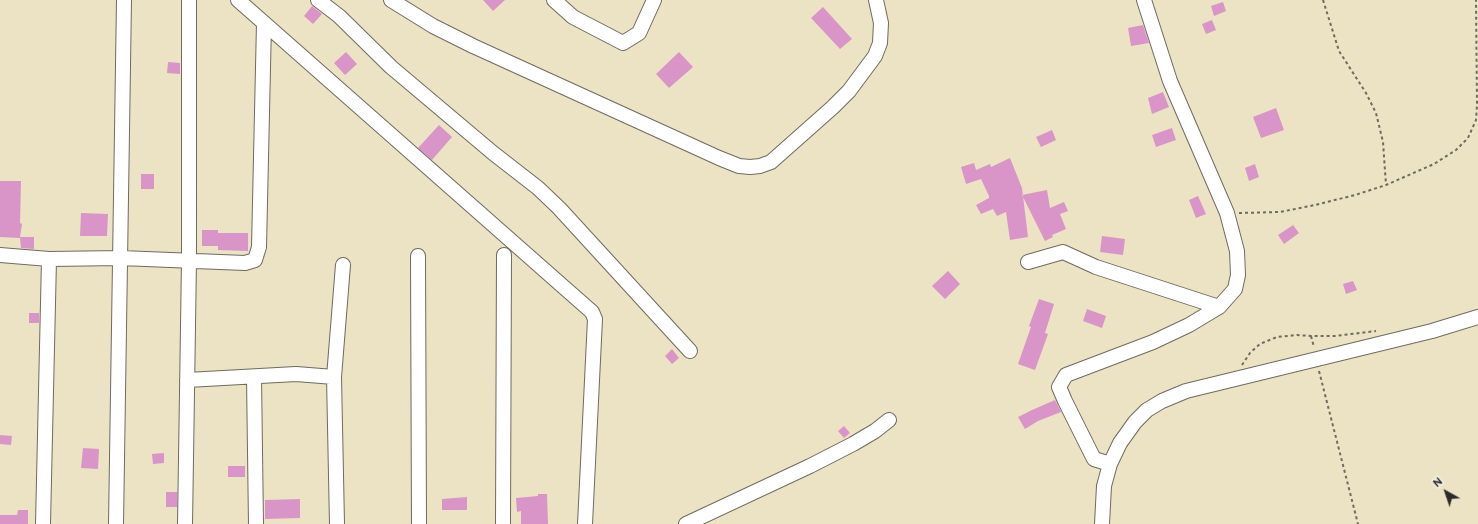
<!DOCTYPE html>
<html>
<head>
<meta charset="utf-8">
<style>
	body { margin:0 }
	#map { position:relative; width:1478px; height:524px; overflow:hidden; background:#ebe3c3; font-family:"Balsamiq Sans",sans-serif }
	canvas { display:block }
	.north { position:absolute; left:1426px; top:472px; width:40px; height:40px; -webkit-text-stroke:3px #f7f3e8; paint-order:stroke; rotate:320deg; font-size:11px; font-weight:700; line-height:16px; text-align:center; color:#2b2b2b }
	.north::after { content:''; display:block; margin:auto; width:14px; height:18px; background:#2b2b2b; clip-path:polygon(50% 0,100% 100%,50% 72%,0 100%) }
</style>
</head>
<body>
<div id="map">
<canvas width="1478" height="524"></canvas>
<div class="north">N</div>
</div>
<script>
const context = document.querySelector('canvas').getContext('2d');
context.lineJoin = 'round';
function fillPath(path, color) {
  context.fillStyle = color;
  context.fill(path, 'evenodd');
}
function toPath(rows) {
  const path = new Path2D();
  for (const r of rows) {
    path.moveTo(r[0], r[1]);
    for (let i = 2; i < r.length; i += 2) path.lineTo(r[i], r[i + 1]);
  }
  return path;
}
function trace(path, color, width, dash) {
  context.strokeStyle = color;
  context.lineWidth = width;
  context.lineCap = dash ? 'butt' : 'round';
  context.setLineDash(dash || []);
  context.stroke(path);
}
fillPath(toPath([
	[483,0,505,0,493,11],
	[1223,2,1226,11,1214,16,1211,6],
	[312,6,322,14,313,24,304,16],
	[823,7,852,39,840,49,811,18],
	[1212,20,1216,30,1206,34,1202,24],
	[1143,25,1149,43,1131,46,1128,28],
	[346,52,357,64,345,75,334,63],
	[679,52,693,67,669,88,656,74],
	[168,62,180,63,180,74,167,73],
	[1163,92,1169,107,1152,114,1148,98],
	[1276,108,1284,130,1261,138,1253,117],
	[439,125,452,137,432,160,418,148],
	[1172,128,1176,140,1156,147,1152,135],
	[1052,130,1056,140,1041,147,1036,137],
	[1010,158,1022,188,1028,237,1010,240,1006,212,997,216,993,209,981,214,976,205,989,198,989,196,981,179,966,184,961,167,974,163,976,170,990,164,991,167],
	[1255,164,1259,177,1249,181,1245,168],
	[141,174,154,174,154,189,141,189],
	[0,181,21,181,20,223,22,224,20,237,34,237,34,249,21,248,20,238,0,237],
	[1047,190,1050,208,1064,202,1068,211,1060,214,1066,229,1052,235,1053,237,1045,241,1022,195],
	[1198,196,1206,214,1196,218,1189,200],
	[81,213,108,214,107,236,80,236],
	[1293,225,1299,233,1284,244,1278,235],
	[202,230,218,230,218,233,248,233,248,251,218,250,218,246,202,246],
	[1102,236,1125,239,1123,255,1100,252],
	[948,271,960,284,945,299,932,286],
	[1353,281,1357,290,1346,294,1343,284],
	[1039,299,1054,304,1045,333,1048,334,1035,370,1018,364,1031,327,1029,326],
	[1087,309,1106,316,1102,328,1083,321],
	[29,313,39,313,39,323,29,323],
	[672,349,679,358,672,364,665,356],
	[1055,400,1061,412,1038,421,1025,429,1018,417,1032,410],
	[844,426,850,433,844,438,838,431],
	[0,435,12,436,11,445,0,444],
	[83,448,99,449,98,469,81,468],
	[164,453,164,463,153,464,152,454],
	[228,466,245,466,245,477,228,477],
	[166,492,177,492,177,507,166,507],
	[538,494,547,494,548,524,521,524,521,511,517,512,516,498,538,496],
	[467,497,467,510,442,510,442,499],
	[300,499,300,518,265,519,265,500],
	[18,510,28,510,28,524,0,524,0,515,17,515]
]), '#da95c8');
const minor = toPath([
	[238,0,592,312,595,319,585,524],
	[318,0,339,16,391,67,493,153,538,188,559,208,690,351],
	[391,0,433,26,473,46,719,158,739,166,750,167,760,166,771,162,833,107,849,91,875,56,880,43,881,23,876,0],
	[554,0,573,17,623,43,639,33,654,0],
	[0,255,49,259,121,258,245,263,255,260,259,247,264,23],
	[418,256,419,524],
	[1028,262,1063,252,1096,267,1219,307],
	[254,377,256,524],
	[187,380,296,374,334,377],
	[1110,464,1094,459,1065,401,1059,387,1066,375,1153,342,1189,325,1219,307,1235,289,1238,275,1237,251,1227,213,1170,81,1144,0],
	[43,524,49,259],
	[116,524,124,0],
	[185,524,189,260,189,0],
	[337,524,334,377,343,265],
	[503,524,504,255],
	[686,524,810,466,853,444,875,431,889,420],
	[1102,524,1104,486,1110,464,1120,443,1135,422,1147,410,1162,401,1186,391,1432,331,1478,317]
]);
trace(minor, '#6e6b60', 16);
trace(toPath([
	[1323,0,1339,51,1366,93,1376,113,1383,142,1386,185],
	[1239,213,1280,212,1315,205,1355,195,1386,185,1434,164,1456,150,1468,138,1476,120,1477,105,1476,0],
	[1311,336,1314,347],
	[1242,365,1250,353,1260,344,1277,337,1297,335,1311,336,1335,336,1376,331],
	[1319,371,1358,524]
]), '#6e6b60', 2, [3, 3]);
trace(minor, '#fff', 14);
</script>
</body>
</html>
